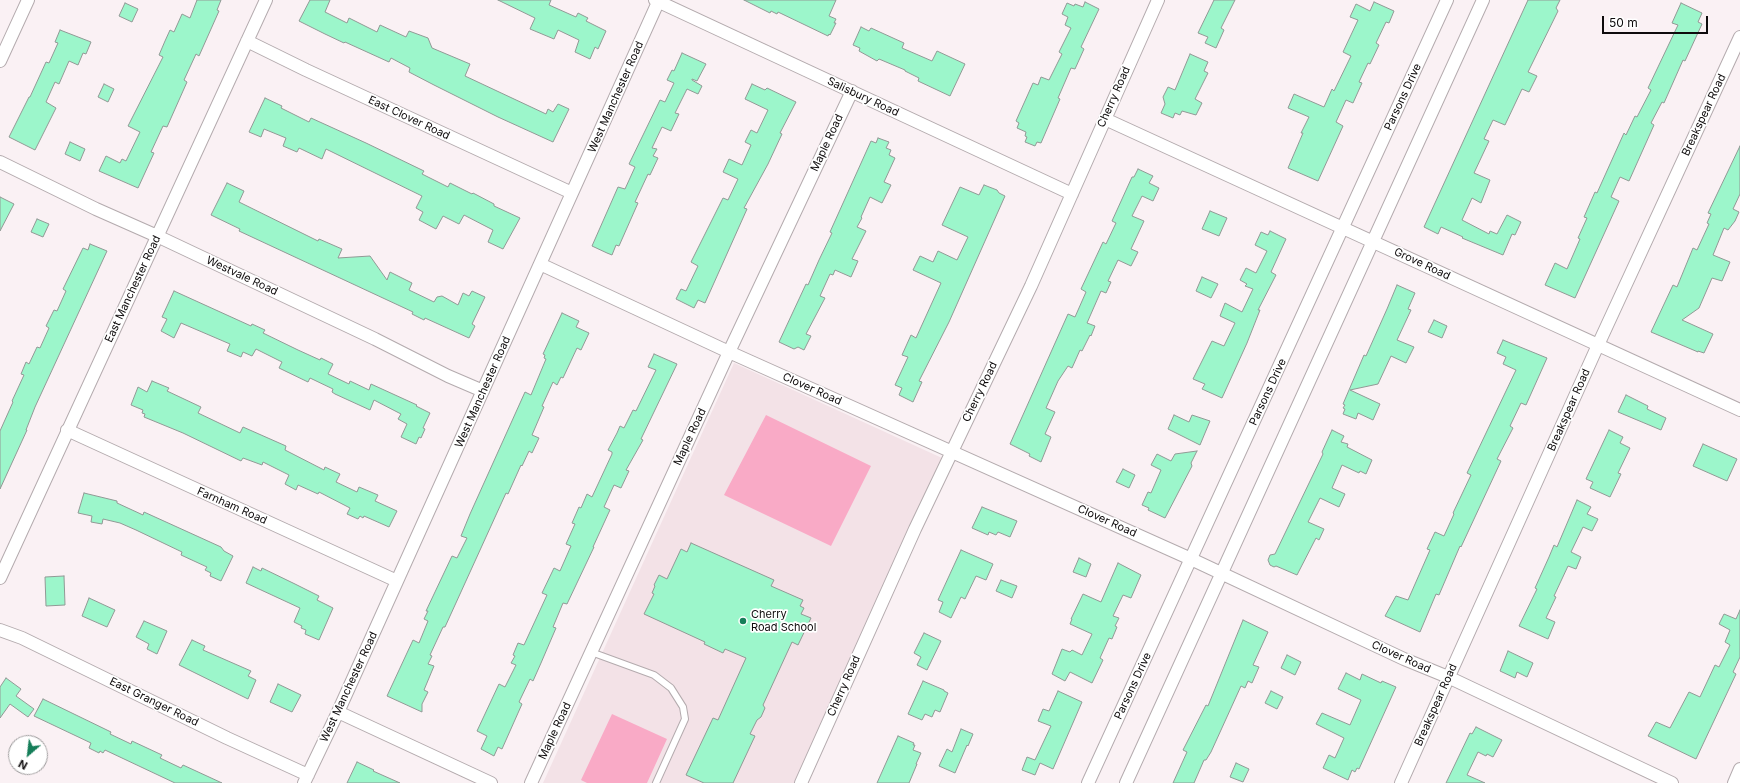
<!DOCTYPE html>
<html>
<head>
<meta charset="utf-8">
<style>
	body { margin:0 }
	#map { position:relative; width:1740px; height:783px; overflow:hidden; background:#faf1f4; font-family:Inter,sans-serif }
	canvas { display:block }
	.north { position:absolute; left:8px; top:735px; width:40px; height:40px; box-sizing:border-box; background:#fff; border:1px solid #9f9d9e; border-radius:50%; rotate:208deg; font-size:11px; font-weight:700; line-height:16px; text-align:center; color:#0e0b0c }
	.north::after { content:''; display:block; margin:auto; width:14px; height:18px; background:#157e59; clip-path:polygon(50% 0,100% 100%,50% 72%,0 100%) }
	.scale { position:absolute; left:1602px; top:16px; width:106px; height:18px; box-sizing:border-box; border:2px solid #0e0b0c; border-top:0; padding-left:5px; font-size:12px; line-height:14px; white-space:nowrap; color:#0e0b0c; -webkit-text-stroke:3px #fff; paint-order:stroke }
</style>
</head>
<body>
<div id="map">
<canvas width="1740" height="783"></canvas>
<div class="north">N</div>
<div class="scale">50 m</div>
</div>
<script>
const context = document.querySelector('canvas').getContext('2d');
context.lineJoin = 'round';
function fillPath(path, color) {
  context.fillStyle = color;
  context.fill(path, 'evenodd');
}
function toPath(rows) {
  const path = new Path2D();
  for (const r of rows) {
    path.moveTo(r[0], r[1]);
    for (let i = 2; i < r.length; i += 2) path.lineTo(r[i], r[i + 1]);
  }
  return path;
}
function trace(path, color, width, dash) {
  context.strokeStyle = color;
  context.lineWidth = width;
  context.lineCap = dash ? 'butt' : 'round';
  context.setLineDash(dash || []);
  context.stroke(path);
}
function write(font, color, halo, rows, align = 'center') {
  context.font = font + ' Inter,sans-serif';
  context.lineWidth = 3.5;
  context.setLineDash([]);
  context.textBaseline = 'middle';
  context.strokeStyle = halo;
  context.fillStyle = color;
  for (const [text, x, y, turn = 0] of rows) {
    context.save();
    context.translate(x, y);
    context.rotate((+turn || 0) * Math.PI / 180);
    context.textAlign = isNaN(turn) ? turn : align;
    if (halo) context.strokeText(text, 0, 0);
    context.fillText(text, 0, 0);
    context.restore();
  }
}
fillPath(toPath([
	[734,363,942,458,795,783,543,783]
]), '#f3e2e7');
fillPath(toPath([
	[766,415,871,466,831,546,724,495],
	[612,714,667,739,647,783,587,783,581,780]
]), '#f9aac6');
const building = toPath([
	[197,0,221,0,217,10,219,11,199,56,196,54,184,80,187,82,167,127,163,126,151,152,154,153,138,188,99,171,106,156,120,163,122,159,126,161,140,132,128,126,163,57,159,55,165,41,170,30,174,32,182,14,190,18,197,0],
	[310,0,330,0,325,12,347,23,349,18,377,32,380,25,406,37,409,31,428,38,432,48,470,64,465,76,546,114,548,109,553,112,558,104,569,109,553,142,498,117,434,85,409,72,410,68,391,58,389,62,345,42,344,43,325,34,299,21,310,0],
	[498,0,551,0,549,5,576,17,578,13,588,18,586,21,606,31,598,49,595,47,590,59,575,52,579,40,558,30,554,39,530,29,535,18,498,0],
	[744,0,836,0,829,16,836,19,834,23,836,23,830,35,829,34,828,36,778,12,777,14,771,11,770,13,744,0],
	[1214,0,1235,0,1221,28,1224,30,1216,48,1205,43,1208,37,1198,33,1214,0],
	[1528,0,1560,0,1556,8,1558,11,1528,72,1537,76,1529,92,1522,89,1505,125,1493,120,1484,139,1489,141,1474,173,1490,180,1481,203,1472,198,1462,220,1489,234,1490,231,1497,234,1507,215,1521,222,1515,235,1512,234,1503,255,1462,238,1463,237,1441,227,1438,234,1424,227,1528,0],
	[1085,2,1099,9,1081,47,1084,49,1075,69,1071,68,1058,98,1060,99,1041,143,1037,142,1035,146,1025,142,1027,137,1025,136,1026,132,1017,128,1019,123,1016,121,1033,83,1038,85,1041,77,1049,80,1062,54,1059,52,1071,28,1065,25,1068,17,1062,14,1067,3,1074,6,1075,4,1083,7,1085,2],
	[1374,2,1394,11,1389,23,1386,22,1376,43,1379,45,1370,64,1368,63,1359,82,1362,83,1353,103,1346,100,1336,122,1343,126,1318,181,1288,168,1303,133,1301,133,1309,117,1288,108,1294,94,1324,107,1332,89,1334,91,1351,56,1343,52,1358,20,1350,17,1356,4,1370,11,1374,2],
	[125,3,138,9,132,22,119,16,125,3],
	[1681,3,1702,13,1698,22,1702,24,1685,61,1683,60,1664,103,1662,102,1651,123,1654,125,1629,181,1620,177,1611,197,1619,201,1575,298,1545,285,1555,263,1567,269,1580,239,1578,238,1587,218,1584,217,1595,192,1597,193,1624,133,1626,135,1635,116,1637,117,1651,90,1648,88,1678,25,1672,23,1681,3],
	[861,27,869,31,871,28,904,43,902,48,932,61,937,51,965,64,950,96,918,81,919,78,905,71,905,70,879,59,877,61,859,51,860,48,853,45,861,27],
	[60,30,91,42,86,54,83,53,78,65,69,61,59,84,55,82,46,102,56,108,35,150,9,137,29,97,30,97,46,62,49,63,58,43,55,42,60,30],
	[682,53,706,64,697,81,692,79,692,80,702,86,698,94,687,89,675,113,679,114,671,131,662,127,652,148,657,149,653,156,658,158,650,175,648,174,635,202,638,203,619,246,616,245,612,255,607,253,592,246,618,187,625,189,635,167,629,164,660,100,665,102,674,83,667,80,672,70,674,71,682,53],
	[1190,54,1208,62,1204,71,1208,73,1195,99,1202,103,1196,115,1182,111,1180,115,1175,113,1173,118,1161,113,1165,104,1163,97,1168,87,1175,90,1190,54],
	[104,84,114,89,108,102,98,97,104,84],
	[752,84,765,90,767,88,796,102,780,133,782,134,768,164,744,208,747,209,705,303,698,300,694,308,676,299,681,289,686,291,698,266,691,262,723,198,728,200,738,179,723,172,729,159,742,165,751,145,745,142,751,130,757,133,768,110,745,99,752,84],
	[265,98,282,106,281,108,309,122,311,118,366,143,424,171,422,174,448,187,450,183,472,194,473,193,494,204,494,206,520,218,503,249,488,242,493,230,464,215,459,224,443,216,436,229,419,220,423,212,416,208,422,196,326,149,322,159,299,148,297,152,283,146,286,138,264,129,261,137,249,132,265,98],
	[878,138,889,142,886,148,891,150,889,155,895,158,884,182,891,185,882,203,870,197,861,217,862,218,857,227,866,231,852,259,858,261,851,277,835,270,833,275,830,274,820,296,825,298,806,334,811,336,804,350,798,347,794,349,779,342,806,284,808,285,819,260,832,233,830,232,871,141,876,143,878,138],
	[70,142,85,149,80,161,65,154,70,142],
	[1740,146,1740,194,1733,209,1739,212,1735,221,1728,230,1724,228,1713,255,1730,262,1722,281,1712,278,1699,308,1682,320,1713,334,1704,353,1698,351,1698,352,1651,332,1673,285,1677,287,1693,248,1697,250,1709,224,1707,223,1711,214,1708,213,1740,146],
	[1138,169,1153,176,1149,183,1159,188,1153,201,1142,196,1132,216,1144,221,1131,249,1138,252,1131,266,1118,260,1108,281,1111,282,1106,293,1101,291,1087,323,1095,326,1091,336,1090,335,1082,351,1080,350,1072,368,1068,366,1058,381,1046,408,1055,412,1045,434,1051,437,1041,462,1029,456,1030,454,1010,444,1068,314,1075,317,1086,292,1081,289,1103,242,1106,244,1116,223,1112,221,1132,177,1134,177,1138,169],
	[227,183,244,191,239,202,318,241,319,239,342,249,338,258,370,256,387,280,390,272,412,283,409,290,434,302,437,297,442,296,458,305,463,293,469,296,472,291,485,297,472,324,475,326,469,338,425,318,424,320,412,314,413,312,239,231,240,229,211,215,227,183],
	[984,185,997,190,999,193,1005,196,949,322,919,381,922,382,913,402,899,395,902,388,895,385,908,357,902,355,911,335,916,338,941,283,913,270,920,256,933,262,938,251,957,260,968,237,942,225,960,187,979,195,984,185],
	[0,197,14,204,0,231,0,197],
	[1210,211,1227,218,1219,236,1202,229,1210,211],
	[37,219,49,224,43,237,31,232,37,219],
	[1270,231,1286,239,1271,272,1276,275,1258,310,1260,310,1247,343,1222,398,1202,389,1205,384,1193,379,1212,341,1224,346,1235,323,1220,316,1225,303,1242,312,1253,289,1245,286,1247,284,1240,280,1246,268,1256,273,1267,251,1255,245,1261,232,1268,235,1270,231],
	[90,244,107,251,35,407,26,430,27,430,0,489,0,431,13,402,12,401,24,375,21,374,26,362,29,364,37,347,40,348,49,328,46,326,54,310,57,311,66,291,63,289,83,248,88,250,90,244],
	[1202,277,1218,284,1211,298,1196,291,1202,277],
	[1397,285,1415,293,1408,309,1411,310,1397,340,1414,347,1406,363,1391,356,1378,384,1350,390,1380,404,1373,420,1358,413,1356,419,1343,414,1345,409,1343,408,1345,405,1343,404,1364,355,1366,356,1387,309,1397,285],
	[174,291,251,326,252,324,265,330,263,333,298,350,320,360,321,358,333,364,328,374,349,384,350,381,369,390,371,384,417,405,416,406,430,413,423,428,425,429,421,438,419,437,416,444,401,437,407,424,398,419,401,414,374,400,370,410,335,394,332,392,333,389,310,378,308,382,279,368,282,362,256,349,252,356,243,352,241,357,227,351,230,344,181,323,174,338,161,331,167,319,162,317,174,291],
	[562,313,579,321,576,327,589,333,581,350,577,348,563,378,561,377,557,385,553,382,542,406,544,407,532,435,539,438,532,453,529,451,522,466,521,465,508,494,506,493,445,627,443,627,430,655,432,656,428,664,434,666,424,690,428,692,422,704,422,712,387,696,413,640,419,643,428,621,424,619,428,611,426,611,452,556,457,558,467,538,461,536,470,514,525,392,531,395,546,359,544,358,545,355,543,354,562,313],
	[1434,320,1447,326,1442,338,1428,332,1434,320],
	[1503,340,1547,358,1526,405,1521,403,1510,426,1513,428,1497,459,1501,461,1461,547,1460,546,1439,595,1436,594,1420,632,1385,616,1396,596,1408,600,1430,550,1427,549,1435,532,1444,536,1454,514,1453,513,1471,475,1467,473,1516,370,1503,364,1506,357,1497,353,1503,340],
	[654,354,677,364,641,439,643,440,626,470,629,471,621,488,614,485,604,507,610,510,609,512,593,547,594,547,567,604,563,603,553,627,556,628,541,663,533,681,530,679,519,702,522,704,502,749,498,747,494,756,481,749,487,736,477,731,499,684,505,687,516,665,511,663,515,656,513,655,518,643,524,645,547,595,542,593,554,568,560,571,571,546,566,544,575,524,572,523,579,507,581,508,587,494,592,497,612,454,612,452,608,450,617,433,620,426,624,428,633,410,636,411,656,370,648,367,654,354],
	[152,381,169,388,167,391,201,407,198,413,240,433,243,427,286,446,285,450,324,470,325,467,340,474,336,482,357,492,359,487,378,495,375,501,397,511,389,527,364,516,363,518,360,516,358,519,347,514,350,508,319,492,318,494,298,485,296,490,285,484,289,475,263,462,262,465,243,458,241,461,183,433,144,417,145,414,142,413,143,410,131,405,138,387,147,392,152,381],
	[1626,395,1648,406,1647,409,1666,418,1661,430,1618,412,1626,395],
	[1174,415,1189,422,1192,415,1210,421,1200,445,1168,429,1174,415],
	[1332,430,1344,436,1341,442,1348,444,1347,447,1372,460,1366,474,1360,471,1359,473,1342,465,1332,488,1345,494,1339,507,1320,498,1308,522,1324,529,1319,540,1316,538,1297,575,1276,566,1274,567,1270,565,1268,560,1270,555,1275,554,1323,454,1322,452,1332,430],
	[1609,430,1623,437,1620,443,1630,448,1618,473,1621,474,1610,497,1590,488,1593,482,1586,479,1609,430],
	[1703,444,1737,459,1727,481,1693,466,1703,444],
	[1197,451,1191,463,1192,466,1165,518,1148,510,1149,508,1142,505,1148,492,1151,493,1161,470,1151,465,1157,454,1171,461,1175,454,1197,451],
	[1123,469,1135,475,1129,488,1116,482,1123,469],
	[84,493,117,501,117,503,143,515,144,512,221,547,224,551,233,556,221,581,210,576,211,573,205,570,207,567,181,555,182,552,136,530,120,523,103,519,102,524,91,522,92,516,78,513,84,493],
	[1577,500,1591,507,1587,514,1598,519,1592,531,1583,527,1571,552,1581,557,1576,569,1568,566,1554,596,1556,597,1546,618,1555,622,1548,639,1519,626,1537,589,1535,588,1549,557,1554,545,1557,547,1577,500],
	[982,507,1017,521,1010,537,998,532,996,535,989,532,988,535,972,528,982,507],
	[691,543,774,580,771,586,803,600,800,606,804,608,801,614,811,618,798,645,792,642,763,705,765,708,761,717,757,720,750,734,755,736,733,783,704,783,686,775,713,718,718,720,746,658,725,649,723,653,704,644,705,642,644,614,654,594,652,593,655,586,654,585,659,575,667,579,681,549,687,552,691,543],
	[961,550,993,564,986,580,976,576,965,599,961,597,951,618,939,612,943,602,938,600,961,550],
	[1079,558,1091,564,1086,577,1073,572,1079,558],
	[1118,563,1141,575,1131,598,1123,595,1113,616,1119,618,1115,626,1117,627,1112,639,1109,638,1100,658,1103,660,1092,683,1070,672,1065,681,1052,674,1062,649,1070,652,1072,650,1082,655,1092,634,1070,624,1072,619,1071,619,1083,594,1101,602,1118,563],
	[253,567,261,571,262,568,295,584,319,596,317,600,333,608,319,640,305,634,306,630,301,628,302,626,294,622,300,608,246,583,253,567],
	[64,576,65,605,46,606,45,577,64,576],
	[1001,580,1017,586,1012,598,996,591,1001,580],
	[89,598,115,610,107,627,82,616,89,598],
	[1740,610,1740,657,1733,672,1736,674,1696,759,1648,736,1656,722,1670,728,1689,692,1700,697,1715,665,1719,667,1730,645,1725,642,1730,630,1719,624,1724,614,1736,619,1740,610],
	[1243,620,1268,632,1253,665,1259,667,1252,683,1248,681,1245,688,1241,686,1211,752,1206,760,1204,760,1194,783,1173,783,1187,752,1183,750,1206,705,1208,706,1243,620],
	[144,621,167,631,157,654,147,649,149,644,136,637,144,621],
	[924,633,941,641,927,670,917,665,921,657,914,653,924,633],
	[192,640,205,646,203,650,251,671,248,676,256,680,248,699,179,665,192,640],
	[1508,651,1533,663,1527,677,1517,672,1515,678,1500,671,1508,651],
	[1287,655,1301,662,1295,675,1281,668,1287,655],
	[1346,673,1360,680,1362,674,1381,683,1382,681,1396,687,1359,769,1357,768,1355,772,1352,770,1348,780,1323,768,1329,755,1335,758,1344,738,1316,724,1322,713,1350,725,1361,700,1338,689,1346,673],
	[6,678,21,689,16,696,34,709,28,717,10,704,0,718,0,687,6,678],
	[923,681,944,690,944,691,948,693,940,712,935,710,932,717,925,714,922,720,908,714,923,681],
	[278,684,301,695,292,712,270,702,278,684],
	[1058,691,1082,702,1053,769,1040,763,1035,775,1022,770,1027,757,1035,760,1051,726,1038,721,1043,709,1049,711,1058,691],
	[1271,691,1283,697,1277,709,1265,703,1271,691],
	[43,699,111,732,110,734,131,744,132,741,162,755,160,758,181,768,183,765,222,783,175,783,105,750,103,753,100,751,99,753,89,748,91,743,34,716,43,699],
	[1476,727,1502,740,1493,757,1487,754,1486,756,1478,752,1467,775,1485,783,1446,783,1470,733,1472,734,1476,727],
	[961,729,973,734,968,746,967,745,955,773,939,766,947,749,952,752,961,729],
	[898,736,914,743,913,745,915,745,913,750,921,753,916,764,917,764,909,783,877,783,898,736],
	[357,762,374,770,373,771,400,783,347,783,357,762],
	[1236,763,1249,769,1243,782,1230,777,1236,763]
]);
fillPath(building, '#9cf6cb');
trace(building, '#919995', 1);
const lane = toPath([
	[591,652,654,675,671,688,683,707,685,719,656,783]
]);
const street = toPath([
	[655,0,1072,194],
	[247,41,306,70,572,193],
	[0,61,28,0],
	[1105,119,1740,410],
	[0,162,96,209,157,236,375,339,448,376,483,391],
	[540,264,729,352,1191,559,1404,659,1448,677,1672,783],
	[67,430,397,581],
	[0,578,266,0],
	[0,630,22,638,227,738,308,775],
	[338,712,491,783],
	[304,783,338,712,659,0],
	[531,783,729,352,852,91],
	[801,783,915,529,1031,286,1158,0],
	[1088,783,1447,0],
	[1126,783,1483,0],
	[1401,783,1598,345,1740,37],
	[1734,783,1740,769]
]);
trace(lane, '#b4abae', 8);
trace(street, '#b4abae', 14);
trace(lane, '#fff', 6);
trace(street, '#fff', 12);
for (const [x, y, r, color] of [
	[743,621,4,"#157e59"]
]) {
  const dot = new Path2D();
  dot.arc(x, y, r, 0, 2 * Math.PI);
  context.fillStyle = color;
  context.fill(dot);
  trace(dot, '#fff', 1.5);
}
write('11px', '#0e0b0c', '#fff', [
	["West Manchester Road",616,97,-66],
	["Salisbury Road",863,97,25],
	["Cherry Road",1114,97,-66],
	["Parsons Drive",1403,97,-65],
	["Breakspear Road",1704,115,-65],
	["East Clover Road",409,118,25],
	["Maple Road",827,143,-65],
	["Grove Road",1422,264,25],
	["Westvale Road",242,276,25],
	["East Manchester Road",133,289,-65],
	["Clover Road",812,389,24],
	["West Manchester Road",483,392,-66],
	["Cherry Road",980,392,-64],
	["Parsons Drive",1268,392,-65],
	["Breakspear Road",1569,410,-66],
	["Maple Road",690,437,-65],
	["Farnham Road",232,506,24],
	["Clover Road",1107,521,24],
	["Clover Road",1401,657,24],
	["Cherry Road",844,686,-66],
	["Parsons Drive",1133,686,-65],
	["West Manchester Road",349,687,-65],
	["East Granger Road",154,702,26],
	["Breakspear Road",1436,705,-66],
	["Maple Road",555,731,-65]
]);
write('11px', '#0e0b0c', '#fff', [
	["Cherry",751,615],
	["Road School",751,628]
], 'left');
</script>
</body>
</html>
